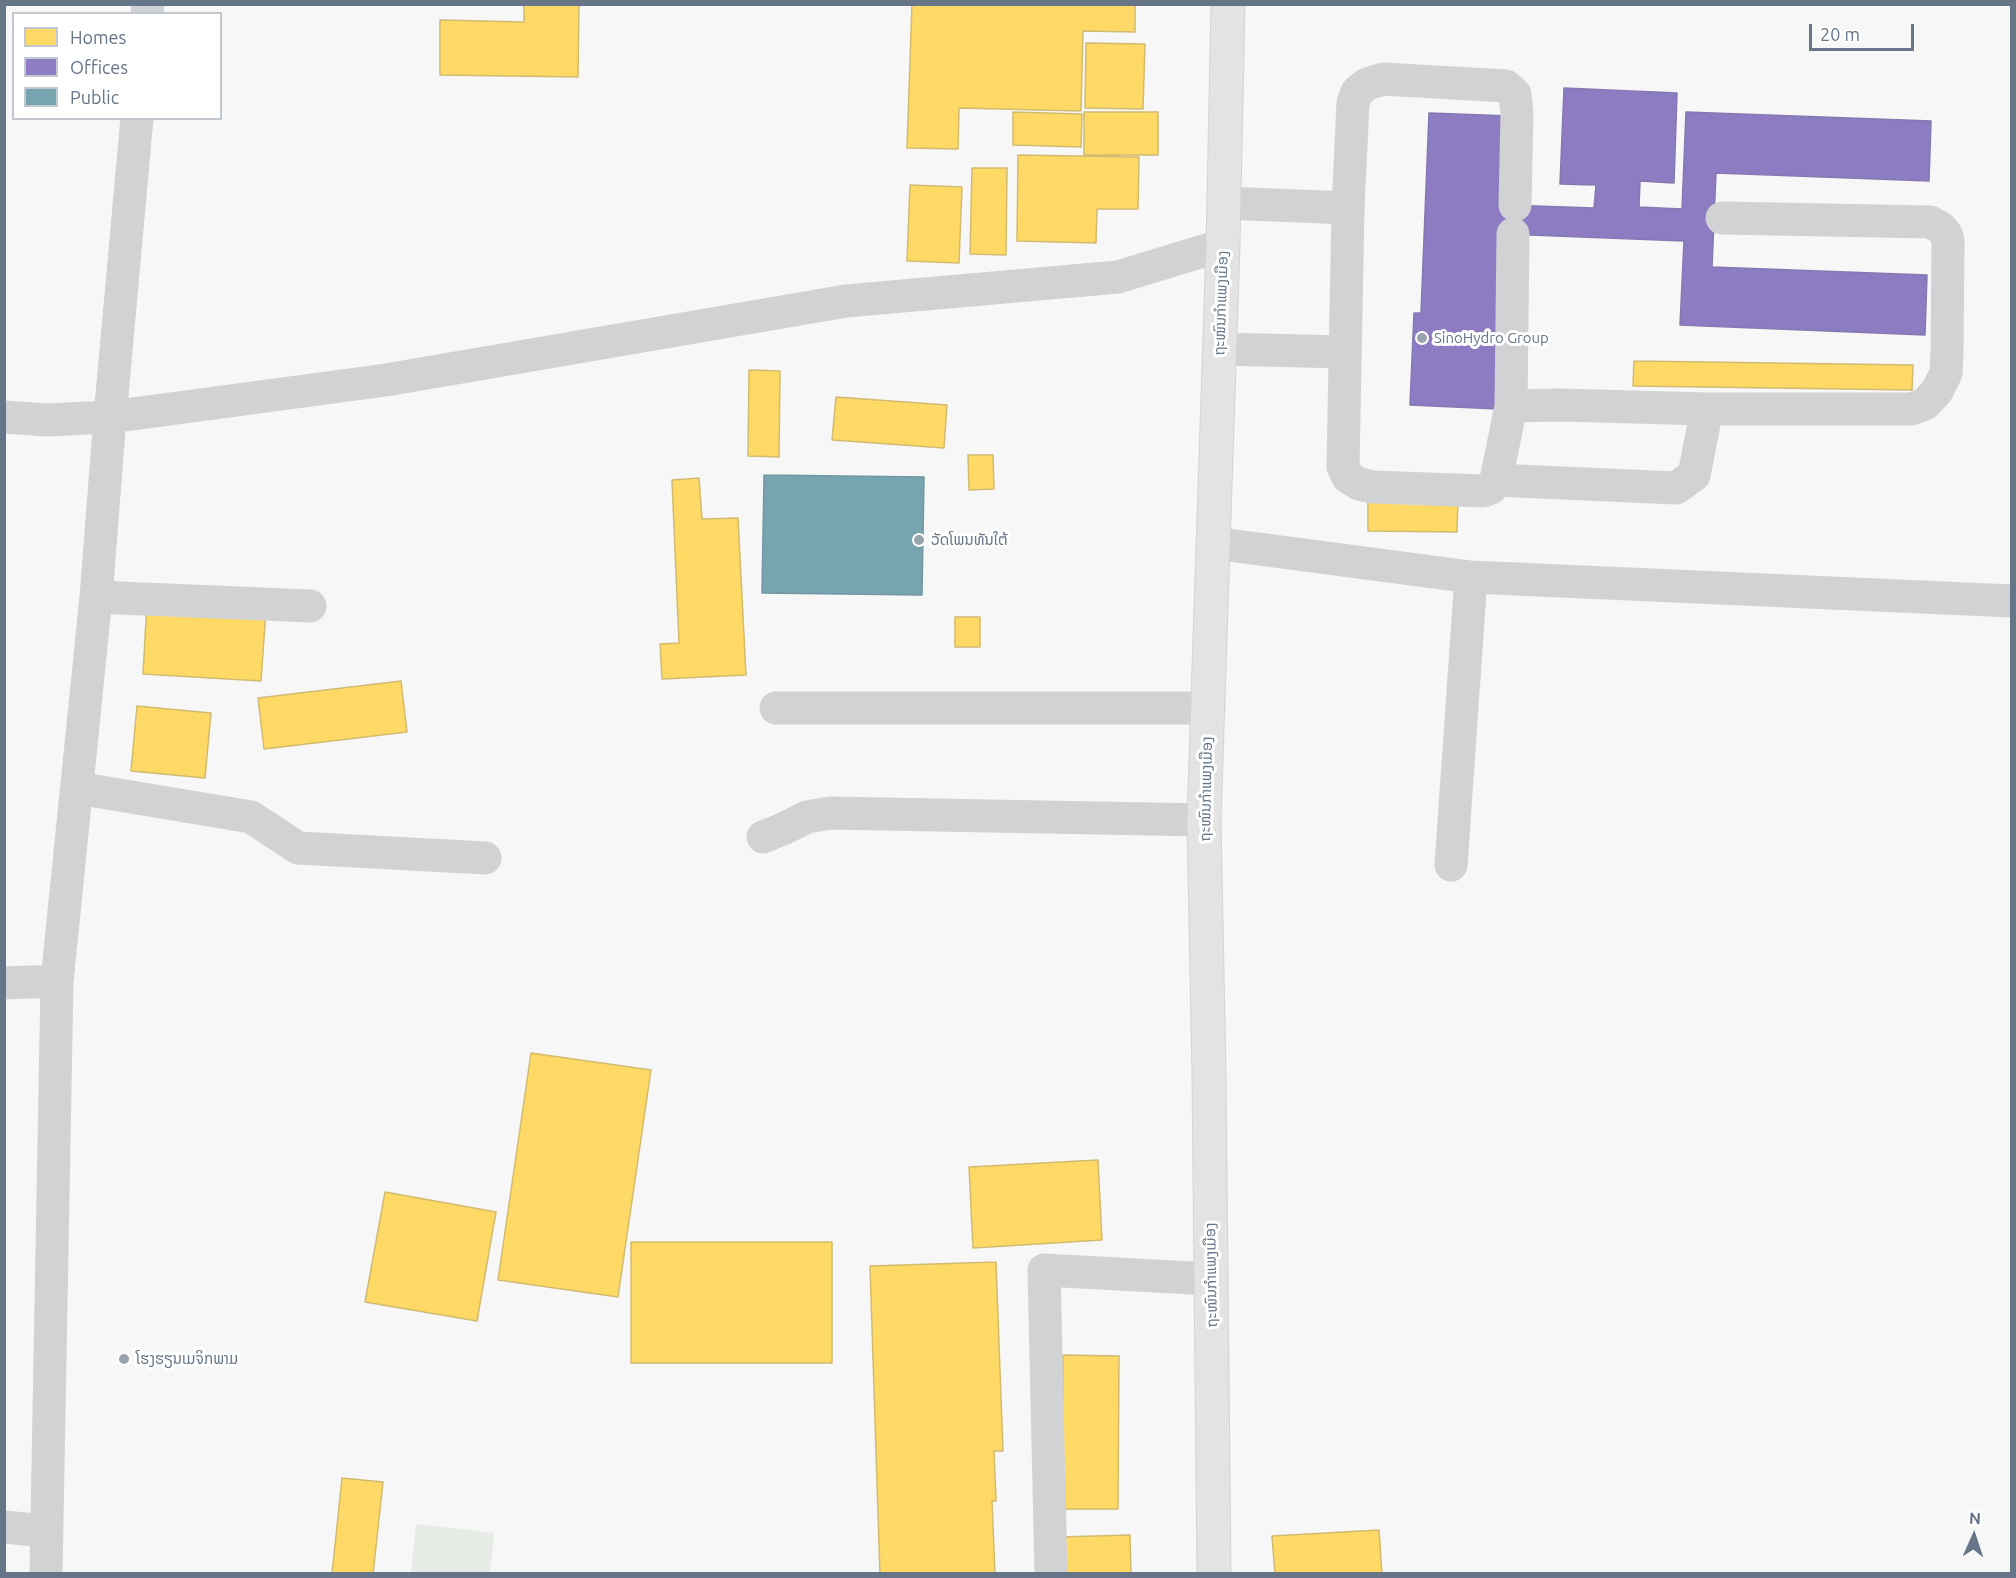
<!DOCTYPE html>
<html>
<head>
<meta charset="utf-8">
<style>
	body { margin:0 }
	#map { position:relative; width:2016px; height:1578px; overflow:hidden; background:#f7f7f7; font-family:Ubuntu,sans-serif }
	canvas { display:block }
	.frame { position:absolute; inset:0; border:6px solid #667588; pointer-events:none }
	.legend { position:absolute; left:12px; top:12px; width:210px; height:108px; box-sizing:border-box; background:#fff; border:2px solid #c2c8cf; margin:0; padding:8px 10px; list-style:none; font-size:18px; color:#667588 }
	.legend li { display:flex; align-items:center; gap:12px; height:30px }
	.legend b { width:30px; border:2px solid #c2c8cf }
	.north { position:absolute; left:1944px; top:1506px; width:60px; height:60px; -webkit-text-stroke:4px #fff; paint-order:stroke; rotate:3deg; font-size:16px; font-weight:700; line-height:24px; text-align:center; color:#667588 }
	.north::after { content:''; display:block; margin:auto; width:21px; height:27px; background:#667588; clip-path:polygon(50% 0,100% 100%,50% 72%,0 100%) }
	.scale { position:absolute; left:1809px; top:24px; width:105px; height:27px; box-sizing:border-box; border:3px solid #667588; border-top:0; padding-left:8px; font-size:18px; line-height:21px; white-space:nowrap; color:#667588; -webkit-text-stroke:4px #fff; paint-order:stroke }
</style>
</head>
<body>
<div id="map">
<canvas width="2016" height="1578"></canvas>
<div class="frame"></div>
<ul class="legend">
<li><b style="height:16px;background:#ffd966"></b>Homes</li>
<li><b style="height:16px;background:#8e7cc3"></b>Offices</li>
<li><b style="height:16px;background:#76a5af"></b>Public</li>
</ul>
<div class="north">N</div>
<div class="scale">20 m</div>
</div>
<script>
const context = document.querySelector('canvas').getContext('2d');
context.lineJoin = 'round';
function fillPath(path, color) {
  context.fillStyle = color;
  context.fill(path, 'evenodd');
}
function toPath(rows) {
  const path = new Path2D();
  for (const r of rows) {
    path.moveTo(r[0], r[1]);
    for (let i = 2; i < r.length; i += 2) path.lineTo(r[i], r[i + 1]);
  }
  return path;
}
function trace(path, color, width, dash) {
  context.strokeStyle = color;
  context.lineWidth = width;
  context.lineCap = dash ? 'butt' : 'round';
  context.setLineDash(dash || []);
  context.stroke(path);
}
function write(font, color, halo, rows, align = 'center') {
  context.font = font + ' Ubuntu,"Noto Sans Lao",sans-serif';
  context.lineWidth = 6;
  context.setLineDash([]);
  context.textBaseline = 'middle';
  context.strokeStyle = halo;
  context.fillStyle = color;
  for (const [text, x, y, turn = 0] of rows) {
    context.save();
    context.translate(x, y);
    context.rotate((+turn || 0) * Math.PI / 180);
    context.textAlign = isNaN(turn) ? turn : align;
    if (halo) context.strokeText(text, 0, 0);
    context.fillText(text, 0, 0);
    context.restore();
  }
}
fillPath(toPath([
	[416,1524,494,1533,490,1573,411,1573]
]), '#e6ebe5');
const homes = toPath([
	[524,4,579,4,578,77,440,75,440,20,524,22,524,4],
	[912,4,1135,4,1135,32,1083,31,1081,111,959,108,958,149,907,148,912,4],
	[1086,43,1145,44,1143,109,1085,108,1086,43],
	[1013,112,1082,114,1081,147,1013,145,1013,112],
	[1084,112,1158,112,1158,155,1084,155,1084,112],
	[1018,155,1139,157,1138,209,1097,209,1096,243,1017,241,1018,155],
	[972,168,1007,168,1006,255,970,254,972,168],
	[910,185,962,187,959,263,907,261,910,185],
	[1634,361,1913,365,1912,390,1633,386,1634,361],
	[749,370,780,371,779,457,748,456,749,370],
	[836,397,947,405,944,448,832,440,836,397],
	[968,455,993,455,994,489,969,490,968,455],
	[699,478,702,519,738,518,746,675,662,679,660,644,679,643,672,480,699,478],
	[1368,497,1458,499,1457,532,1368,531,1368,497],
	[147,602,266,610,261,681,143,674,147,602],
	[955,617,980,617,980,647,955,647,955,617],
	[401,681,407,732,264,749,258,698,401,681],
	[137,706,211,713,205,778,131,771,137,706],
	[531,1053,651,1070,618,1297,498,1280,531,1053],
	[1098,1160,1102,1240,973,1248,969,1167,1098,1160],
	[385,1192,496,1212,477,1321,365,1302,385,1192],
	[631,1242,832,1242,832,1363,631,1363,631,1242],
	[996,1262,1003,1451,994,1451,996,1501,992,1501,995,1574,880,1574,870,1266,996,1262],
	[1063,1355,1119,1356,1118,1509,1062,1509,1063,1355],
	[342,1478,383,1482,373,1574,332,1574,342,1478],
	[1379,1530,1382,1574,1275,1574,1272,1536,1379,1530],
	[1130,1535,1131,1574,1059,1574,1059,1537,1130,1535]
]);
fillPath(homes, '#ffd966');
trace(homes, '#d1bb70', 1.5);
const offices = toPath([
	[1564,88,1677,93,1674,183,1640,181,1639,207,1682,209,1686,112,1931,121,1929,181,1716,173,1712,267,1927,275,1925,335,1680,325,1684,241,1505,234,1498,409,1410,405,1414,313,1421,313,1429,113,1510,116,1506,205,1594,208,1596,185,1560,184,1564,88]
]);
fillPath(offices, '#8e7cc3');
trace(offices, '#827ab1', 1.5);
const public = toPath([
	[764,475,924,477,922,595,762,593,764,475]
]);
fillPath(public, '#76a5af');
trace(public, '#7197a3', 1.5);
const major = toPath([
	[1214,1574,1209,1075,1204,820,1223,245,1228,4]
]);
trace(major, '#d2d4d6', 35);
trace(toPath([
	[147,14,148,4],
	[1224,203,1348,208,1353,103,1357,92,1367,84,1383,79,1506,86,1515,94,1517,114,1515,205],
	[1348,208,1343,467,1348,477,1359,484,1373,487,1483,491,1491,488,1496,480,1511,406,1560,405,1707,409,1911,409,1925,404,1937,391,1946,373,1947,353,1948,241,1946,234,1941,228,1930,222,1722,218],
	[1219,349,1344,352],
	[1511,406,1513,234],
	[4,417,47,420,110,417,386,380,846,301,1118,277,1223,245],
	[1496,480,1676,488,1694,475,1707,409],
	[1213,543,1471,577,2012,601],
	[96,597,310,606],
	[776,708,1209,708],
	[77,788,251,817,298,848,485,858],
	[763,837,783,829,807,817,830,813,1204,820],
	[1451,865,1471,577],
	[4,983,57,981],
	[4,1527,46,1531],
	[46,1574,57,981,96,597,110,417,137,118],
	[1051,1574,1044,1270,1211,1279]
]), '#d1d2d3', 33);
trace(major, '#e3e3e4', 33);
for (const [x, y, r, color] of [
	[1422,338,6,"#99a2af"],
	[919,540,6,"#99a2af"],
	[124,1359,6,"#99a2af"]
]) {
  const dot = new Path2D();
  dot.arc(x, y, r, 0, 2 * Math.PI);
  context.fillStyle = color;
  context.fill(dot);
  trace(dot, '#fff', 2);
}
write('15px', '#667588', '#fff', [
	["ຖະໜົນກຳແພງເມືອງ",1221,303,-88],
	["ຖະໜົນກຳແພງເມືອງ",1206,789,-89],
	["ຖະໜົນກຳແພງເມືອງ",1211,1275,-91]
]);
write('15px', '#667588', '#fff', [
	["SinoHydro Group",1434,338],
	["ວັດໂພນທັນໃຕ້",931,540],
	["ໂຮງຮຽນເມຈິກພາມ",136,1359]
], 'left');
</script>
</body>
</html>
